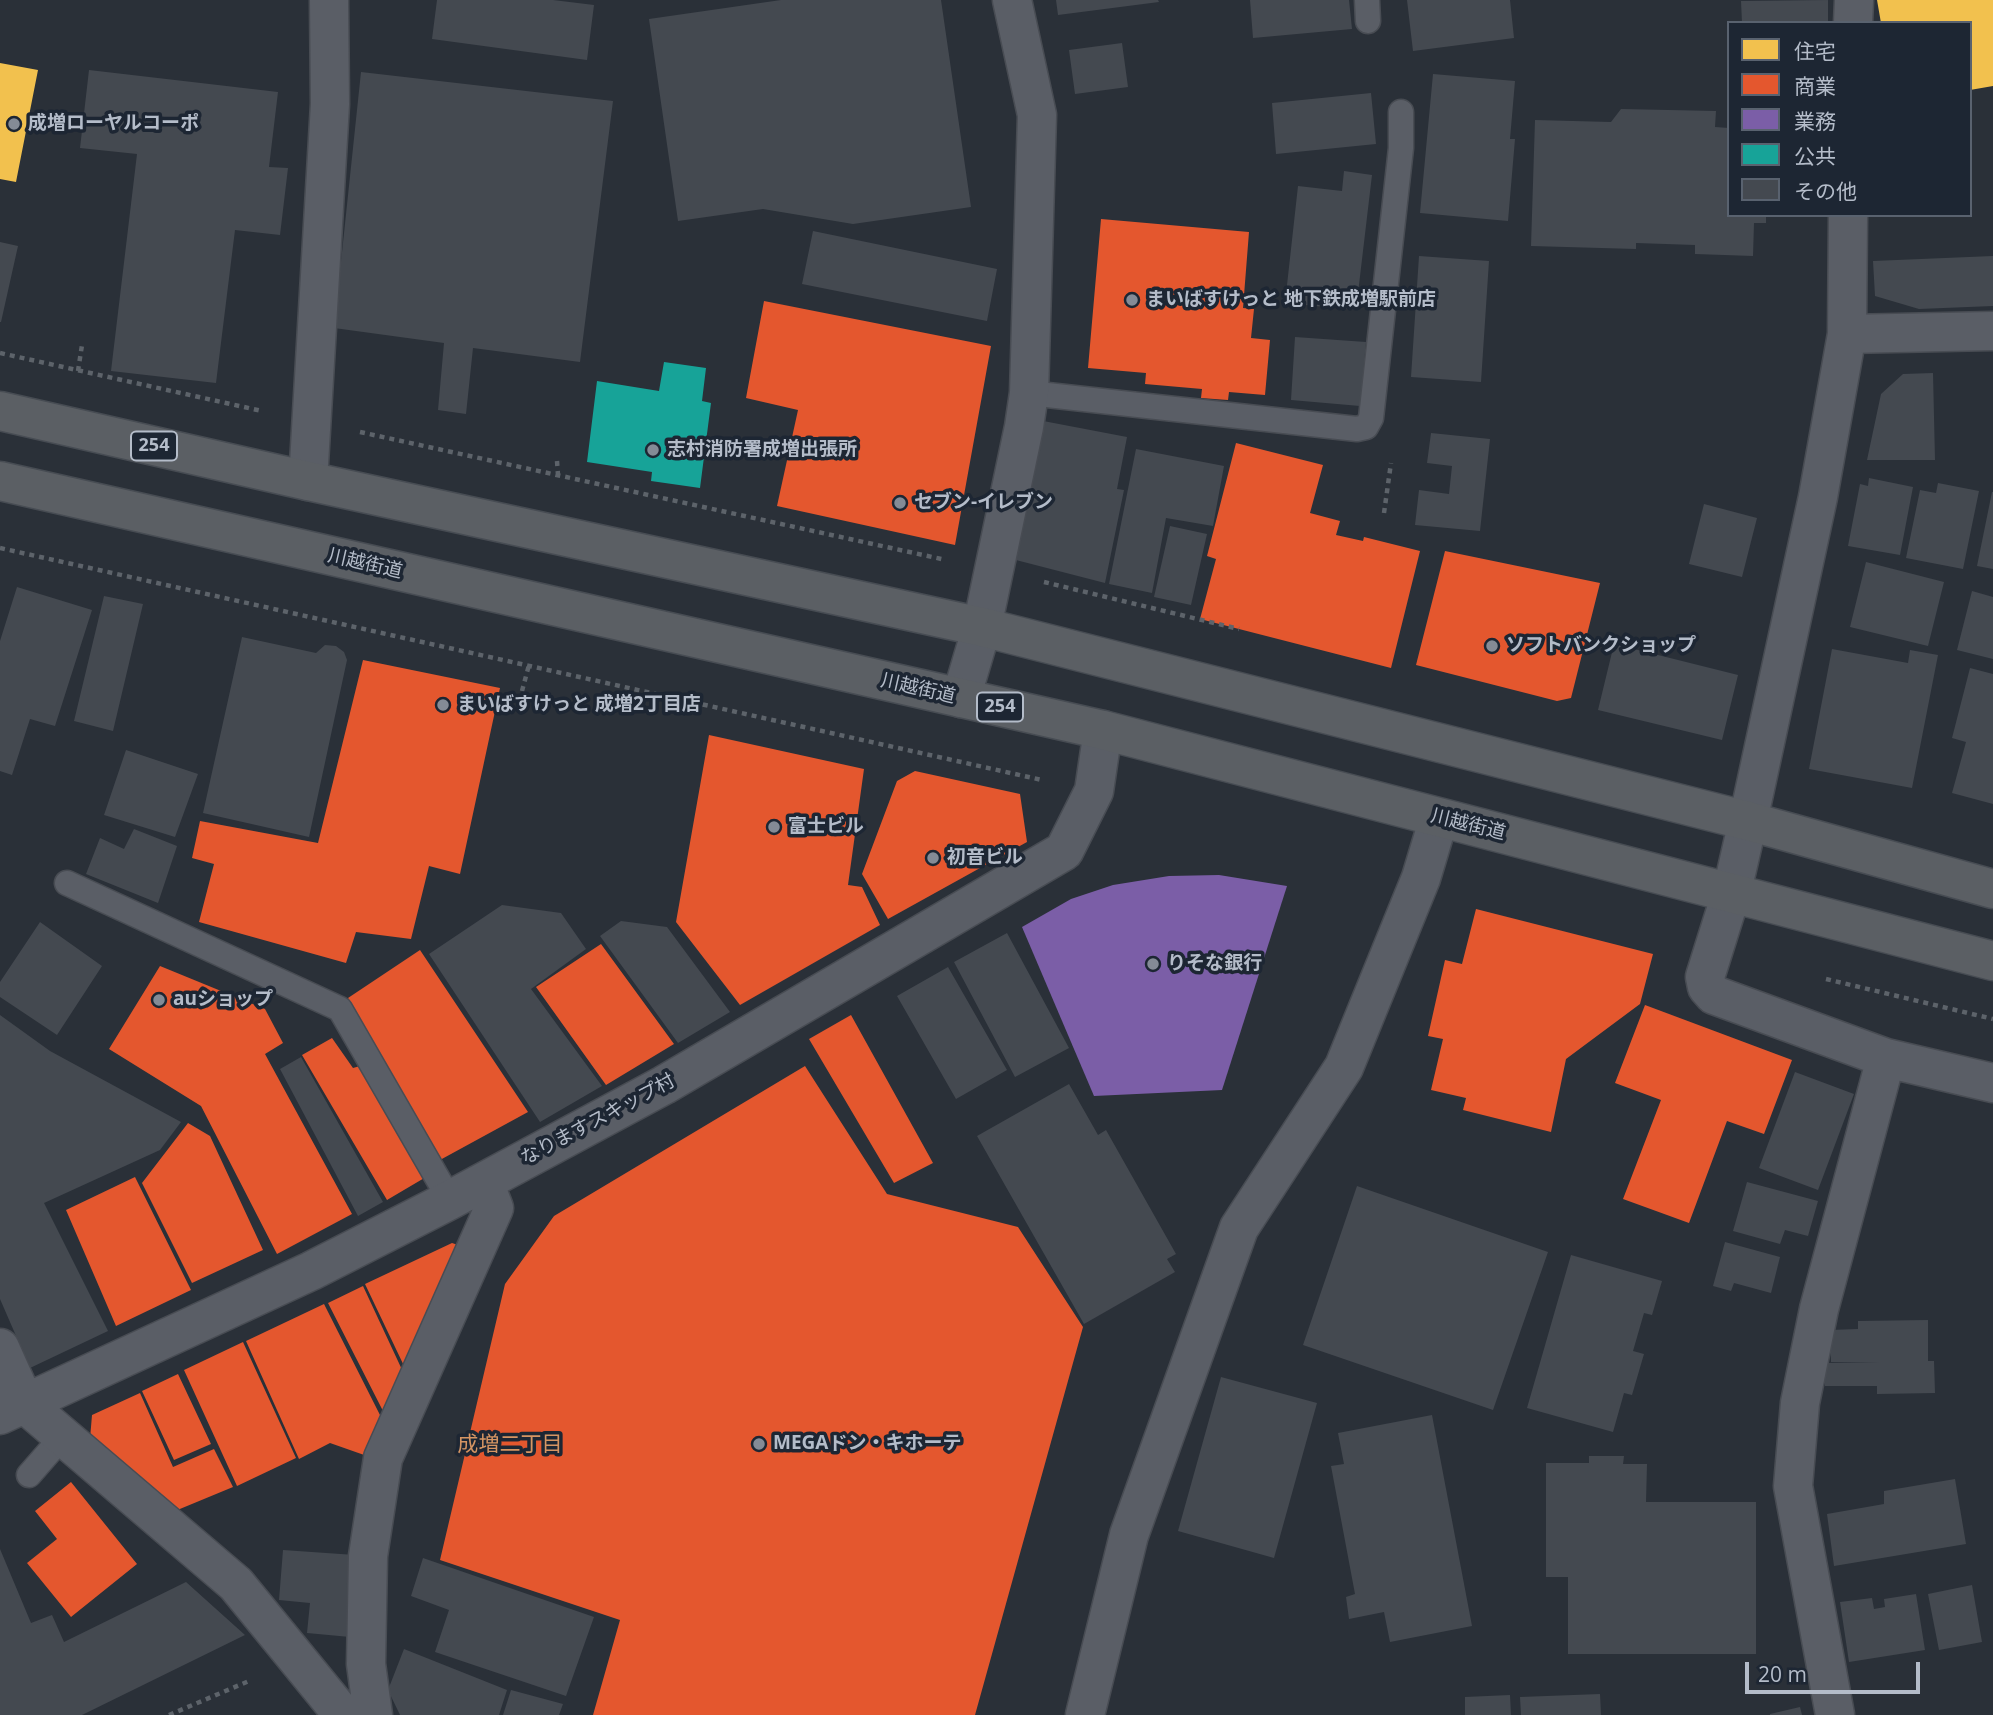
<!DOCTYPE html>
<html>
<head>
<meta charset="utf-8">
<style>
	body { margin:0 }
	#map { position:relative; width:1993px; height:1715px; overflow:hidden; background:#2a3038; font-family:"Open Sans","Noto Sans JP",sans-serif }
	canvas { display:block }
	.legend { position:absolute; left:1727px; top:21px; width:245px; height:196px; box-sizing:border-box; background:#1d2633; border:2px solid #59626f; margin:0; padding:9px 12px; list-style:none; font-size:21px; color:#b4bcc9 }
	.legend li { display:flex; align-items:center; gap:14px; height:35px }
	.legend b { width:35px; border:2px solid #59626f }
	.scale { position:absolute; left:1745px; top:1662px; width:175px; height:32px; box-sizing:border-box; border:4px solid #b4bcc9; border-top:0; padding-left:9px; font-size:21px; line-height:24px; white-space:nowrap; color:#b4bcc9; -webkit-text-stroke:5px #1d2633; paint-order:stroke }
</style>
</head>
<body>
<div id="map">
<canvas width="1993" height="1715"></canvas>
<ul class="legend">
<li><b style="height:19px;background:#f2c14e"></b>住宅</li>
<li><b style="height:19px;background:#e4572e"></b>商業</li>
<li><b style="height:19px;background:#7b5ea7"></b>業務</li>
<li><b style="height:19px;background:#17a398"></b>公共</li>
<li><b style="height:19px;background:#444950"></b>その他</li>
</ul>
<div class="scale">20 m</div>
</div>
<script>
const context = document.querySelector('canvas').getContext('2d');
context.lineJoin = 'round';
function fillPath(path, color) {
  context.fillStyle = color;
  context.fill(path, 'evenodd');
}
function toPath(rows) {
  const path = new Path2D();
  for (const r of rows) {
    path.moveTo(r[0], r[1]);
    for (let i = 2; i < r.length; i += 2) path.lineTo(r[i], r[i + 1]);
  }
  return path;
}
function trace(path, color, width, dash) {
  context.strokeStyle = color;
  context.lineWidth = width;
  context.lineCap = dash ? 'butt' : 'round';
  context.setLineDash(dash || []);
  context.stroke(path);
}
function write(font, color, halo, rows, align = 'center') {
  context.font = font + ' "Open Sans","Noto Sans JP",sans-serif';
  context.lineWidth = 7;
  context.setLineDash([]);
  context.textBaseline = 'middle';
  context.strokeStyle = halo;
  context.fillStyle = color;
  for (const [text, x, y, turn = 0] of rows) {
    context.save();
    context.translate(x, y);
    context.rotate((+turn || 0) * Math.PI / 180);
    context.textAlign = isNaN(turn) ? turn : align;
    if (halo) context.strokeText(text, 0, 0);
    context.fillText(text, 0, 0);
    context.restore();
  }
}
fillPath(toPath([
	[1877,0,1993,0,1993,86,1970,90,1970,23,1881,23],
	[0,63,38,70,16,182,0,179]
]), '#f2c14e');
fillPath(toPath([
	[1101,219,1249,232,1243,308,1254,309,1251,338,1270,340,1265,395,1229,392,1228,400,1201,398,1202,389,1145,384,1146,373,1088,368],
	[764,301,991,346,955,545,777,506,798,410,746,398],
	[1236,443,1323,465,1310,513,1340,521,1336,535,1363,541,1364,537,1420,551,1391,668,1200,619,1216,559,1207,556],
	[1445,551,1600,583,1571,698,1557,701,1416,665],
	[363,660,500,688,460,874,429,866,411,939,356,932,346,963,199,922,214,864,192,858,200,821,318,843],
	[709,735,864,769,848,885,862,887,880,925,740,1005,676,922],
	[915,771,1020,794,1027,842,888,919,862,874,897,781],
	[1476,909,1653,954,1640,1004,1566,1059,1551,1132,1463,1110,1466,1098,1431,1090,1443,1039,1428,1036,1445,960,1462,964],
	[601,944,674,1044,606,1085,536,987],
	[420,950,528,1112,440,1160,348,998],
	[160,966,265,1009,283,1043,265,1054,352,1214,277,1254,201,1106,109,1049],
	[1645,1005,1792,1060,1764,1134,1727,1121,1689,1223,1623,1199,1661,1100,1615,1083],
	[851,1015,933,1163,894,1183,809,1039],
	[332,1038,353,1068,360,1066,426,1177,387,1200,302,1055],
	[805,1066,887,1194,1018,1227,1083,1327,975,1715,593,1715,620,1620,440,1560,505,1284,554,1216],
	[188,1123,210,1136,263,1250,192,1283,142,1183],
	[135,1177,191,1290,116,1326,66,1210],
	[452,1243,458,1245,405,1368,365,1284],
	[363,1286,404,1374,383,1411,328,1303],
	[324,1304,381,1417,367,1456,330,1443,299,1459,246,1341],
	[243,1342,296,1458,237,1486,184,1370],
	[178,1374,211,1444,174,1460,142,1391],
	[140,1393,173,1467,214,1449,233,1487,175,1511,90,1439,92,1415],
	[71,1482,137,1564,71,1617,27,1563,57,1539,35,1511]
]), '#e4572e');
fillPath(toPath([
	[1219,875,1287,886,1222,1090,1094,1096,1022,927,1071,899,1113,885,1169,876]
]), '#7b5ea7');
fillPath(toPath([
	[664,362,706,368,702,401,711,403,700,488,651,481,652,472,587,462,597,381,659,391]
]), '#17a398');
fillPath(toPath([
	[437,0,553,0,594,5,587,60,432,39],
	[781,0,941,0,971,207,853,224,763,209,678,221,649,19],
	[1056,0,1158,0,1159,2,1058,15],
	[1250,0,1349,0,1352,29,1253,38],
	[1407,0,1510,0,1514,38,1413,51],
	[1828,0,1828,23,1742,23,1741,1],
	[1122,43,1128,87,1075,94,1069,50],
	[89,70,278,92,269,167,288,168,280,235,235,230,216,383,111,371,137,154,80,148],
	[361,72,613,101,580,362,473,348,466,414,438,410,444,343,334,328],
	[1433,74,1515,81,1510,139,1515,139,1508,221,1420,213],
	[1371,93,1376,144,1276,154,1272,103],
	[1621,109,1716,111,1715,127,1729,128,1729,215,1766,215,1766,223,1754,223,1753,256,1695,254,1695,245,1636,243,1636,249,1531,246,1535,120,1611,122],
	[1344,171,1372,175,1356,310,1285,303,1298,186,1342,191],
	[813,231,997,269,987,321,802,284],
	[0,242,18,246,1,322,0,322],
	[1419,256,1489,261,1481,382,1411,377],
	[1993,256,1993,306,1919,309,1875,296,1873,261],
	[1295,337,1366,342,1360,406,1291,400],
	[1933,373,1935,460,1867,460,1881,394,1903,374],
	[1038,420,1127,437,1117,489,1124,490,1105,583,1012,559],
	[1431,433,1490,439,1480,531,1415,525,1419,490,1449,494,1452,466,1427,463],
	[1136,449,1224,466,1213,526,1166,518,1152,593,1109,584],
	[1869,478,1913,487,1900,555,1848,546,1860,484,1868,486],
	[1938,483,1979,491,1963,569,1906,558,1920,490,1936,493],
	[1992,492,1993,492,1993,569,1977,566],
	[1704,504,1757,518,1742,577,1689,564],
	[1170,526,1207,534,1191,605,1154,597],
	[1866,562,1944,582,1928,646,1850,627],
	[17,587,92,610,55,726,30,719,12,775,0,771,0,641],
	[1972,591,1993,597,1993,659,1957,650],
	[104,596,143,604,113,731,74,721],
	[242,637,316,653,325,645,336,646,344,652,347,660,309,837,203,813],
	[1614,644,1738,675,1722,740,1598,710],
	[1832,649,1908,663,1910,650,1938,655,1912,788,1809,769],
	[1970,668,1993,674,1993,804,1952,793,1966,742,1952,738],
	[126,750,198,774,175,837,104,815],
	[134,829,177,846,158,903,86,874,100,838,124,849],
	[502,905,561,913,586,949,531,989,602,1086,540,1122,429,954],
	[621,921,667,927,730,1012,678,1043,600,936],
	[40,922,102,966,57,1035,0,997,0,982],
	[1007,933,1069,1048,1015,1077,954,962],
	[948,967,1007,1070,956,1099,897,996],
	[0,1015,50,1051,181,1122,160,1150,44,1203,108,1331,30,1368,0,1299],
	[301,1057,383,1202,358,1216,280,1069],
	[1795,1072,1854,1094,1818,1190,1759,1168],
	[1069,1084,1098,1135,1106,1130,1176,1254,1167,1259,1175,1272,1084,1324,977,1136],
	[1747,1182,1818,1201,1808,1236,1785,1230,1780,1244,1733,1231],
	[1357,1186,1548,1252,1493,1410,1303,1345],
	[1725,1242,1780,1257,1771,1293,1734,1283,1731,1291,1713,1286],
	[1571,1255,1662,1281,1652,1315,1644,1313,1633,1351,1644,1354,1632,1395,1624,1393,1613,1432,1527,1408],
	[1928,1320,1928,1361,1934,1361,1935,1393,1877,1394,1877,1386,1825,1386,1824,1363,1879,1362,1831,1362,1830,1330,1858,1329,1858,1321],
	[1221,1377,1317,1403,1274,1558,1178,1531],
	[1432,1415,1472,1626,1390,1642,1384,1612,1349,1619,1346,1597,1355,1594,1331,1466,1344,1464,1338,1433],
	[1589,1456,1624,1456,1623,1464,1647,1464,1646,1502,1756,1502,1756,1654,1568,1654,1568,1577,1546,1577,1546,1463,1589,1463],
	[1955,1479,1966,1544,1834,1566,1827,1514,1884,1504,1884,1491],
	[0,1549,31,1623,52,1615,64,1642,186,1582,245,1635,82,1715,0,1715],
	[283,1550,355,1555,350,1637,307,1633,310,1603,279,1600],
	[423,1558,594,1617,566,1696,435,1652,449,1610,411,1596],
	[1972,1585,1982,1642,1939,1650,1928,1594],
	[1916,1594,1925,1650,1849,1662,1840,1602,1872,1598,1874,1609,1885,1607,1884,1599],
	[404,1649,507,1690,499,1715,400,1715,388,1690],
	[511,1690,563,1704,559,1715,503,1715],
	[1600,1694,1601,1715,1521,1715,1520,1697],
	[1510,1695,1511,1715,1465,1715,1465,1697],
	[1800,1707,1802,1715,1770,1715,1770,1714]
]), '#444950');
const service = toPath([
	[1367,0,1368,21],
	[1029,393,1357,429,1366,427,1371,418,1401,148,1401,112],
	[67,883,340,1009,450,1200],
	[29,1475,63,1436]
]);
const minor = toPath([
	[1853,23,1854,0],
	[1848,215,1847,334,1818,497,1748,821,1732,891,1705,977,1707,987,1714,995,1886,1058,1993,1083],
	[1847,334,1993,331],
	[308,481,330,104,329,0],
	[961,698,982,627,1024,427,1029,393,1037,115,1012,0],
	[0,1348,25,1404,236,1584,343,1715],
	[0,1415,311,1271,450,1200,664,1085,1064,851,1094,791,1103,730],
	[373,1715,366,1664,368,1556,383,1458,494,1208,484,1182],
	[1085,1715,1129,1535,1239,1228,1344,1067,1421,878,1439,818],
	[1835,1715,1793,1486,1800,1403,1819,1309,1886,1058]
]);
const trunk = toPath([
	[0,411,308,481,982,627,1748,821,1993,889],
	[0,481,1103,730,1993,961]
]);
trace(service, '#484c53', 27);
trace(minor, '#484c53', 41);
trace(trunk, '#474c53', 41);
trace(toPath([
	[0,353,262,411],
	[78,371,82,345],
	[360,432,946,560],
	[557,461,558,475],
	[1384,513,1391,463],
	[0,548,1042,780],
	[1044,582,1239,629],
	[522,691,529,665],
	[1826,979,1993,1019],
	[169,1715,249,1681]
]), '#5d636a', 4.5, [5, 5]);
trace(service, '#5a5e66', 24);
trace(minor, '#5a5e66', 38);
trace(trunk, '#5b5f64', 38);
for (const [x, y, r, color] of [
	[14,124,7,"#848b96"],
	[1132,300,7,"#848b96"],
	[653,450,7,"#848b96"],
	[900,503,7,"#848b96"],
	[1492,646,7,"#848b96"],
	[443,705,7,"#848b96"],
	[774,827,7,"#848b96"],
	[933,858,7,"#848b96"],
	[1153,964,7,"#848b96"],
	[159,1000,7,"#848b96"],
	[759,1444,7,"#848b96"]
]) {
  const dot = new Path2D();
  dot.arc(x, y, r, 0, 2 * Math.PI);
  context.fillStyle = color;
  context.fill(dot);
  trace(dot, '#1d2633', 2.5);
}
for (const [x, y, w] of [
	[154,446,46],
	[1000,707,46]
]) {
  const box = new Path2D();
  box.roundRect(x - w / 2, y - 14.5, w, 29, 5);
  context.fillStyle = '#1d2633';
  context.fill(box);
  trace(box, '#b4bcc9', 2);
}
write('bold 18px', '#b4bcc9', null, [
	["254",154,446],
	["254",1000,707]
]);
write('bold 19px', '#b4bcc9', '#1d2633', [
	["成増ローヤルコーポ",28,124],
	["まいばすけっと 地下鉄成増駅前店",1146,300],
	["志村消防署成増出張所",667,450],
	["セブン-イレブン",914,503],
	["ソフトバンクショップ",1506,646],
	["まいばすけっと 成増2丁目店",457,705],
	["富士ビル",788,827],
	["初音ビル",947,858],
	["りそな銀行",1167,964],
	["auショップ",173,1000],
	["MEGAドン・キホーテ",773,1444]
], 'left');
write('19px', '#b4bcc9', '#1d2633', [
	["川越街道",365,564,13],
	["川越街道",918,689,13],
	["川越街道",1468,825,14],
	["なりますスキップ村",598,1120,-28]
]);
write('21px', '#d59563', '#1d2633', [
	["成増二丁目",510,1445]
]);
</script>
</body>
</html>
